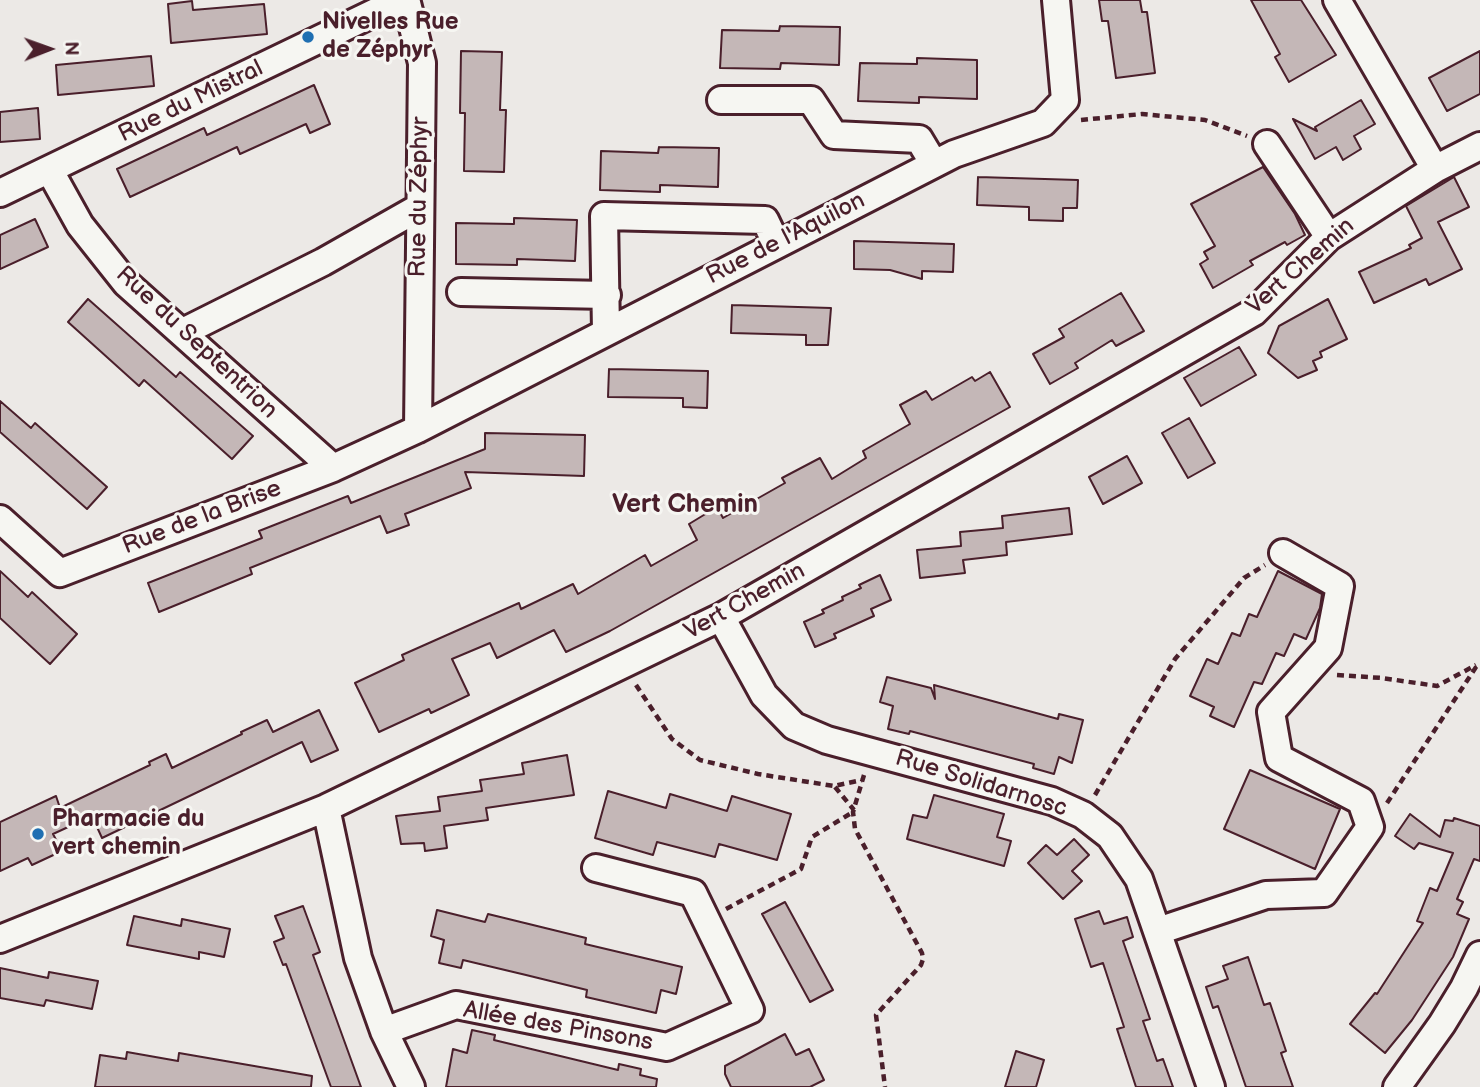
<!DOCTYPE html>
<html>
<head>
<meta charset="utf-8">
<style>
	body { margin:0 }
	#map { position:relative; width:1480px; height:1087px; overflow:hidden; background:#ece9e6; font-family:"Balsamiq Sans",sans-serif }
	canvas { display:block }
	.north { position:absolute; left:14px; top:14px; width:70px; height:70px; -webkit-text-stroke:5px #f6f6f2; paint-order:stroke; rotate:89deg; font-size:19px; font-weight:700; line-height:28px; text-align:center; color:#4a1f2b }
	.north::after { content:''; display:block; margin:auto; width:24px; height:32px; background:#4a1f2b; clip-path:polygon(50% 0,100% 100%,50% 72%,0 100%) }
</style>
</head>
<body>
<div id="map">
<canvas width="1480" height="1087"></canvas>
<div class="north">N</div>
</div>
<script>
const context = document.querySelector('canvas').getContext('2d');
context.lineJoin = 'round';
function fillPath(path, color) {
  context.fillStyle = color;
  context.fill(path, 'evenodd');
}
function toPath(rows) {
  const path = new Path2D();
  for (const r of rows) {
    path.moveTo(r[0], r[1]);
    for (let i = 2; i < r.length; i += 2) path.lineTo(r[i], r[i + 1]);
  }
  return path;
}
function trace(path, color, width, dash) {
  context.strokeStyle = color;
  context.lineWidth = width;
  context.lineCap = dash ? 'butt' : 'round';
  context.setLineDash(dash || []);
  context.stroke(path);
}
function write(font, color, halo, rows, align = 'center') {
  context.font = font + ' "Balsamiq Sans",sans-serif';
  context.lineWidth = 6;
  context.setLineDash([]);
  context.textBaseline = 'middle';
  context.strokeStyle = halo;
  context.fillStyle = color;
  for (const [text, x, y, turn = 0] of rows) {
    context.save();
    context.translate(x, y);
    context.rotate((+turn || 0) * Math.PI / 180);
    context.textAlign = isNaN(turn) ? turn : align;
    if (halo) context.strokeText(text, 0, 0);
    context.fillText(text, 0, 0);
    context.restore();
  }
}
const building = toPath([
	[1099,0,1140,0,1142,12,1147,12,1155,73,1116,78,1108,21,1102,21,1099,0],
	[1251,0,1301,0,1336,55,1289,82,1275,57,1280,54,1251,0],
	[192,1,193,10,264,4,267,34,171,43,168,4,192,1],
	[780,26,840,27,839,65,781,63,780,69,720,68,722,30,779,31,780,26],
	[461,51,502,52,500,110,506,110,504,172,464,171,465,113,460,113,461,51],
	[1480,51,1480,94,1447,111,1429,78,1480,51],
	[151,56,154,86,58,95,56,65,151,56],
	[917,58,977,60,977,99,919,97,919,103,858,101,860,63,917,64,917,58],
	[314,85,330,124,310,133,306,124,240,154,237,147,130,197,117,169,204,128,207,135,314,85],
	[1361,100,1375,124,1354,136,1361,149,1343,160,1336,147,1315,159,1293,119,1317,131,1315,127,1361,100],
	[38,108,40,139,0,142,0,112,38,108],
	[659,147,719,148,718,187,660,185,660,192,600,190,601,151,658,153,659,147],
	[1263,167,1295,214,1305,235,1287,245,1285,242,1250,261,1253,265,1213,288,1200,264,1208,259,1204,252,1215,246,1191,204,1263,167],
	[978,177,1078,180,1077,208,1063,208,1063,221,1029,220,1029,207,977,205,978,177],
	[1454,177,1469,207,1438,222,1462,269,1429,285,1426,279,1374,303,1359,272,1411,248,1409,245,1422,238,1406,206,1454,177],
	[514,218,577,220,575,261,517,259,517,265,456,264,456,223,514,224,514,218],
	[35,219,48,247,0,269,0,235,35,219],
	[854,241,954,244,953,272,922,271,922,279,890,270,854,269,854,241],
	[1121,293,1144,331,1116,346,1112,340,1075,363,1078,368,1050,384,1033,354,1064,337,1059,329,1121,293],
	[88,299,176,377,180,372,253,436,232,459,144,380,139,386,68,322,88,299],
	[1328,299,1347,339,1320,352,1322,357,1313,361,1317,370,1298,378,1268,353,1279,326,1328,299],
	[732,305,831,308,828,345,806,345,806,335,731,333,732,305],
	[1239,347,1256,375,1201,406,1184,378,1239,347],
	[609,369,708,371,707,408,683,407,683,398,608,397,609,369],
	[990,372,1010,407,610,631,566,652,554,630,497,658,490,643,452,659,469,695,431,713,429,709,379,732,355,683,404,660,402,655,519,603,521,609,573,584,578,594,645,555,651,566,697,540,689,524,717,507,723,518,785,483,782,478,820,458,832,479,866,458,863,451,910,424,900,405,926,391,932,400,972,377,975,381,990,372],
	[0,401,31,428,35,423,107,487,87,509,0,432,0,401],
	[1189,418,1215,463,1188,478,1162,433,1189,418],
	[485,433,585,435,584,476,465,472,471,488,405,514,409,525,387,533,380,516,250,568,252,574,159,612,148,583,262,538,259,531,348,496,351,503,485,449,485,433],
	[1127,456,1142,483,1103,504,1089,477,1127,456],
	[1069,508,1072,534,1006,542,1007,555,963,560,965,573,920,578,917,550,961,546,960,532,1003,528,1002,516,1069,508],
	[0,571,28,597,32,592,77,634,50,664,0,618,0,571],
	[1278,571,1322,594,1320,608,1306,639,1294,634,1284,656,1276,653,1262,684,1254,682,1234,727,1210,716,1214,707,1190,696,1207,659,1218,664,1232,633,1240,636,1249,614,1257,617,1278,571],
	[880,575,891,600,871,609,874,616,834,634,836,638,815,647,804,622,824,613,822,610,843,600,842,597,861,588,859,585,880,575],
	[887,677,931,688,935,699,934,685,1058,719,1059,714,1083,720,1072,763,1059,757,1054,774,1033,768,1034,764,910,731,909,734,888,729,893,706,880,702,887,677],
	[319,710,338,750,311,762,302,742,102,838,92,816,53,834,62,851,32,865,28,858,0,871,0,822,56,796,60,808,150,765,149,762,166,754,172,768,242,734,241,732,267,720,273,732,319,710],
	[567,755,574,795,486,808,488,820,444,826,447,848,425,851,424,843,401,844,396,816,440,811,438,797,482,791,480,780,524,774,522,763,567,755],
	[1250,770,1340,809,1315,869,1224,829,1250,770],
	[608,791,666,808,670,794,727,811,732,796,791,814,777,860,719,844,715,857,657,842,653,855,595,838,608,791],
	[934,795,1004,814,997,837,1011,841,1004,866,907,839,913,815,927,818,934,795],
	[1410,814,1440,837,1445,820,1453,821,1454,818,1480,826,1480,861,1474,859,1457,899,1463,902,1457,914,1469,919,1453,957,1412,1020,1385,1053,1350,1024,1375,993,1377,994,1423,923,1417,921,1430,888,1437,891,1453,853,1419,843,1414,849,1395,836,1410,814],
	[1074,839,1089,855,1072,871,1082,881,1063,899,1028,863,1046,845,1057,855,1074,839],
	[785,902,833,990,810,1002,762,914,785,902],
	[303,906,320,952,313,955,361,1087,331,1087,286,964,283,965,274,942,284,938,275,916,303,906],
	[437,910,485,922,488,914,586,938,585,944,682,967,676,994,661,990,656,1013,586,997,587,990,526,975,463,960,461,968,439,963,444,940,431,936,437,910],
	[1099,911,1104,924,1127,917,1133,937,1123,941,1150,1019,1143,1021,1157,1061,1163,1059,1173,1087,1136,1087,1117,1029,1124,1027,1103,963,1091,967,1075,919,1099,911],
	[134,916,181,926,182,919,230,929,224,957,199,952,199,959,127,945,134,916],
	[1248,957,1264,1005,1270,1003,1286,1051,1281,1053,1293,1087,1246,1087,1218,1006,1213,1008,1206,987,1228,979,1223,966,1248,957],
	[0,968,48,978,49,972,98,981,92,1009,46,1000,44,1006,0,998,0,968],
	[472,1030,495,1035,494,1040,618,1070,619,1064,641,1069,640,1075,657,1079,656,1087,446,1087,453,1049,467,1053,472,1030],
	[785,1034,796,1055,809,1049,824,1080,810,1087,731,1087,725,1074,725,1066,785,1034],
	[1016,1051,1044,1060,1036,1087,1005,1087,1016,1051],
	[127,1052,178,1061,179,1053,312,1076,311,1087,95,1087,100,1055,126,1059,127,1052]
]);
fillPath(building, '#c4b7b7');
trace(building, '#4a1f2b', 2);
const street = toPath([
	[1337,0,1435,169],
	[721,100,811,100,834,135,919,139,934,164],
	[1267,144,1329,237],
	[50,171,80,225,126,283,333,468],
	[0,193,382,9,407,3,422,63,418,429],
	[461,292,607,295],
	[606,331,604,216,765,220,776,243],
	[183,332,323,262,420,207],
	[0,519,60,573,333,468,418,429,954,154,1043,123,1065,100,1056,0],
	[721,617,764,695,794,726,827,740,1052,801,1083,815,1110,836,1139,879,1211,1087],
	[326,808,358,958,384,1031,411,1087],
	[1158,931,1266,895,1324,893,1370,827,1361,801,1279,758,1271,712,1328,648,1340,586,1283,553],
	[0,939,326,808,721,617,1254,312,1329,237,1435,169,1480,146],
	[384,1031,456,1005,667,1047,750,1010,693,893,596,868],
	[1397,1087,1442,1024,1464,988,1480,955]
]);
trace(street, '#4a1f2b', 32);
trace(toPath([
	[1081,120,1142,114,1205,120,1247,136],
	[1337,675,1382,678,1437,686,1476,665],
	[636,685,672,739,700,760,758,774,834,786,862,780],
	[864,775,853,812,855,829,922,953,923,959,921,965,876,1015,885,1087],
	[835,787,854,810],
	[1095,795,1175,659,1244,578,1265,565],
	[1387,803,1478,664],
	[726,909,801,869,812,837,853,812]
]), '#4a1f2b', 4.5, [7, 5]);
trace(street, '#f6f6f2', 26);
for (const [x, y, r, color] of [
	[308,37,7,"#1f6fb2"],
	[38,834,7,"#1f6fb2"]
]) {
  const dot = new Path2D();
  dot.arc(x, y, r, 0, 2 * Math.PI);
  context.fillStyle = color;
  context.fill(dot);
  trace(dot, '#f6f6f2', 2.5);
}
write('bold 24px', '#4a1f2b', '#f6f6f2', [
	["Nivelles Rue",322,23],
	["de Zéphyr",322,51],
	["Pharmacie du",52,820],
	["vert chemin",52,848]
], 'left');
write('24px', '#4a1f2b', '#f6f6f2', [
	["Rue du Mistral",191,102,-26],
	["Rue du Zéphyr",420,197,-89],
	["Rue de l'Aquilon",786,239,-27],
	["Vert Chemin",1301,267,-41],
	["Rue du Septentrion",196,343,43],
	["Rue de la Brise",202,518,-21],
	["Vert Chemin",745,602,-29],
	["Rue Solidarnosc",981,784,17],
	["Allée des Pinsons",558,1027,10]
]);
write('bold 26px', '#4a1f2b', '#f6f6f2', [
	["Vert Chemin",685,505]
]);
</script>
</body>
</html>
